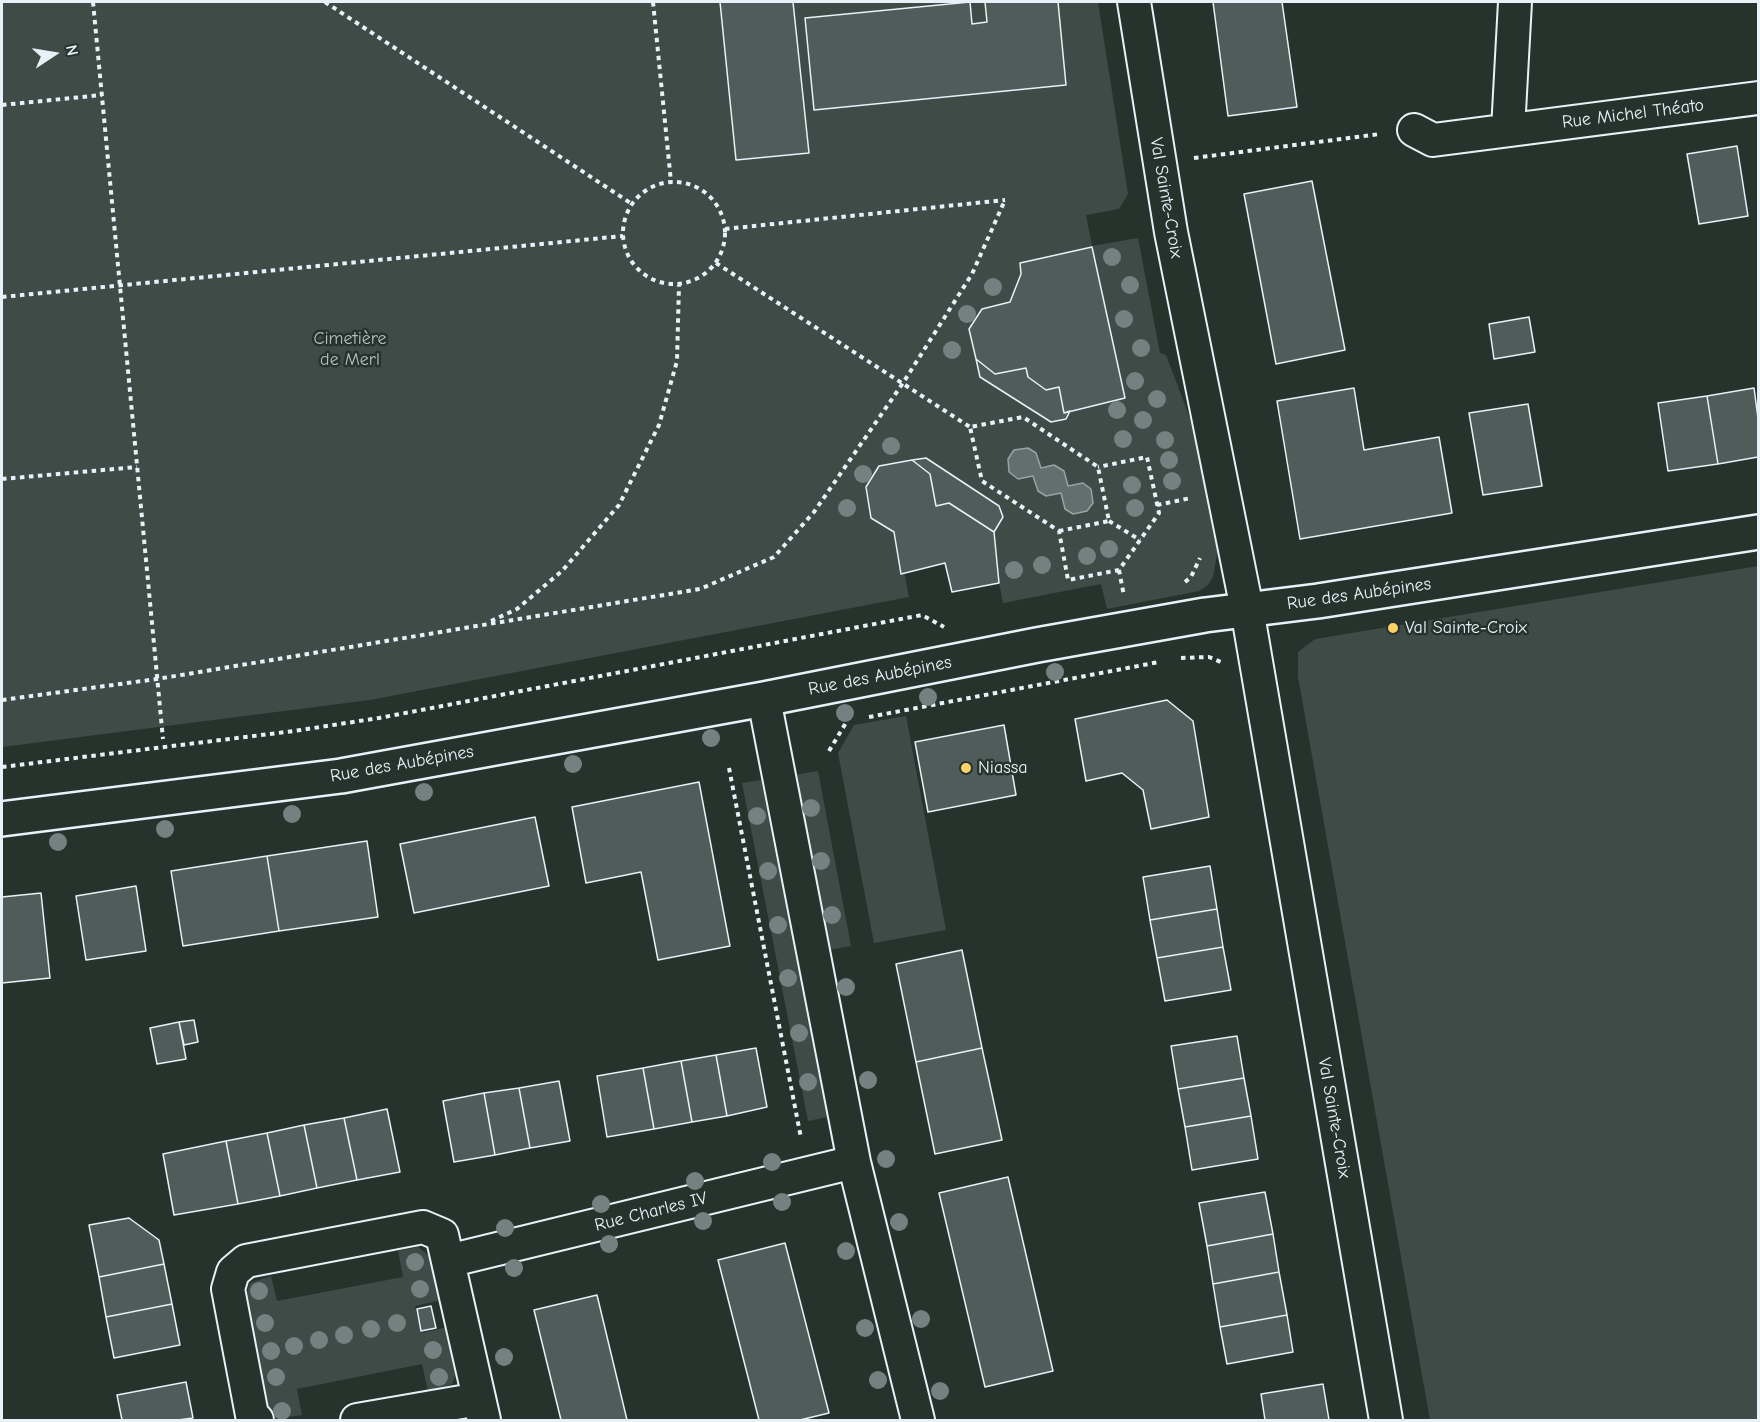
<!DOCTYPE html>
<html>
<head>
<meta charset="utf-8">
<style>
	body { margin:0 }
	#map { position:relative; width:1760px; height:1422px; overflow:hidden; background:#26332d; font-family:"Comic Neue",sans-serif }
	canvas { display:block }
	.frame { position:absolute; inset:0; border:3px solid #e8f1f8; pointer-events:none }
	.north { position:absolute; left:24px; top:24px; width:60px; height:60px; -webkit-text-stroke:4px #26332d; paint-order:stroke; rotate:78deg; font-size:16px; font-weight:700; line-height:24px; text-align:center; color:#e8f1f8 }
	.north::after { content:''; display:block; margin:auto; width:21px; height:27px; background:#e8f1f8; clip-path:polygon(50% 0,100% 100%,50% 72%,0 100%) }
</style>
</head>
<body>
<div id="map">
<canvas width="1760" height="1422"></canvas>
<div class="frame"></div>
<div class="north">N</div>
</div>
<script>
const context = document.querySelector('canvas').getContext('2d');
context.lineJoin = 'round';
function fillPath(path, color) {
  context.fillStyle = color;
  context.fill(path, 'evenodd');
}
function toPath(rows) {
  const path = new Path2D();
  for (const r of rows) {
    if (r.length === 3) {
      path.moveTo(r[0] + r[2], r[1]);
      path.arc(r[0], r[1], r[2], 0, 2 * Math.PI);
      continue;
    }
    path.moveTo(r[0], r[1]);
    for (let i = 2; i < r.length; i += 2) path.lineTo(r[i], r[i + 1]);
  }
  return path;
}
function trace(path, color, width, dash) {
  context.strokeStyle = color;
  context.lineWidth = width;
  context.lineCap = dash ? 'butt' : 'round';
  context.setLineDash(dash || []);
  context.stroke(path);
}
function write(font, color, halo, rows, align = 'center') {
  context.font = font + ' "Comic Neue",sans-serif';
  context.lineWidth = 5;
  context.setLineDash([]);
  context.textBaseline = 'middle';
  context.strokeStyle = halo;
  context.fillStyle = color;
  for (const [text, x, y, turn = 0] of rows) {
    context.save();
    context.translate(x, y);
    context.rotate((+turn || 0) * Math.PI / 180);
    context.textAlign = isNaN(turn) ? turn : align;
    if (halo) context.strokeText(text, 0, 0);
    context.fillText(text, 0, 0);
    context.restore();
  }
}
fillPath(toPath([
	[2,2,1098,2,1128,194,1119,209,1086,215,1092,246,1138,238,1160,353,1166,355,1199,442,1212,499,1218,549,1213,577,1208,585,1199,591,1107,609,1101,584,1003,603,999,583,952,592,945,563,904,571,909,597,370,700,2,747],
	[1758,566,1758,1420,1430,1420,1298,677,1298,652,1315,639],
	[906,716,946,930,874,943,838,753,854,725],
	[818,771,851,946,828,950,795,775],
	[761,780,827,1117,808,1121,742,783],
	[418,1247,431,1257,441,1300,415,1306,421,1333,448,1327,457,1371,452,1384,428,1391,422,1364,297,1389,302,1415,281,1418,272,1413,267,1407,246,1295,250,1283,271,1276,277,1301,403,1277,398,1251]
]), '#3e4b47');
const water = toPath([
	[1028,448,1036,453,1041,468,1054,465,1064,471,1068,486,1083,483,1091,489,1093,503,1087,511,1073,514,1065,509,1061,493,1046,496,1038,491,1033,476,1018,479,1009,472,1008,459,1014,450,1028,448]
]);
fillPath(water, '#636f6d');
trace(water, '#98a3a5', 1.5);
const building = toPath([
	[720,2,793,2,809,153,736,160,720,2],
	[970,2,972,24,987,22,985,2,1058,2,1066,85,814,110,805,18,970,2],
	[1213,2,1282,2,1297,107,1228,116,1213,2],
	[1737,146,1748,216,1699,224,1687,154,1737,146],
	[1312,181,1345,350,1276,364,1244,194,1312,181],
	[1092,247,1125,398,1064,413,1059,387,1046,390,1028,377,1026,368,995,374,976,359,969,329,982,309,1010,302,1021,274,1020,263,1092,247],
	[1529,317,1535,352,1494,359,1489,324,1529,317],
	[976,359,995,374,1026,368,1028,377,1046,390,1059,387,1064,413,1070,411,1066,419,1051,422,980,377,976,359],
	[1354,388,1364,450,1439,437,1452,513,1300,539,1277,401,1354,388],
	[1754,388,1758,418,1758,457,1718,464,1707,396,1754,388],
	[1707,396,1718,464,1668,471,1658,403,1707,396],
	[1528,404,1542,486,1483,495,1469,413,1528,404],
	[926,458,999,506,1003,517,994,532,949,503,936,506,930,474,912,460,926,458],
	[912,460,930,474,936,506,949,503,994,532,999,583,952,592,945,563,901,574,894,532,871,518,866,487,879,466,912,460],
	[1167,700,1193,721,1209,817,1151,829,1143,790,1122,773,1086,781,1075,719,1167,700],
	[1004,725,1016,795,928,812,915,742,1004,725],
	[699,782,730,946,658,960,641,872,586,883,572,807,699,782],
	[535,817,549,886,414,913,400,844,535,817],
	[367,841,378,917,279,931,267,856,367,841],
	[267,856,279,931,183,946,171,871,267,856],
	[1210,866,1217,909,1150,920,1143,877,1210,866],
	[136,886,146,951,86,960,76,896,136,886],
	[41,893,50,978,2,983,2,897,41,893],
	[1217,909,1223,947,1157,958,1150,920,1217,909],
	[1223,947,1231,990,1165,1001,1157,958,1223,947],
	[962,950,982,1048,916,1062,896,964,962,950],
	[194,1020,198,1042,184,1045,179,1022,194,1020],
	[179,1022,186,1059,157,1064,150,1028,179,1022],
	[1237,1036,1244,1078,1178,1089,1171,1046,1237,1036],
	[756,1048,767,1107,727,1116,716,1055,756,1048],
	[982,1048,1002,1140,935,1154,916,1062,982,1048],
	[716,1055,727,1116,692,1122,681,1061,716,1055],
	[681,1061,692,1122,654,1129,643,1068,681,1061],
	[643,1068,654,1129,607,1137,597,1076,643,1068],
	[1244,1078,1251,1116,1185,1127,1178,1089,1244,1078],
	[559,1081,570,1141,530,1148,519,1088,559,1081],
	[519,1088,530,1148,495,1155,484,1093,519,1088],
	[484,1093,495,1155,454,1162,443,1101,484,1093],
	[387,1109,400,1172,357,1180,344,1118,387,1109],
	[1251,1116,1258,1159,1192,1170,1185,1127,1251,1116],
	[344,1118,357,1180,317,1188,304,1125,344,1118],
	[304,1125,317,1188,280,1196,267,1133,304,1125],
	[267,1133,280,1196,238,1204,226,1141,267,1133],
	[226,1141,238,1204,174,1215,163,1154,226,1141],
	[1008,1177,1053,1371,985,1387,939,1193,1008,1177],
	[1265,1192,1273,1234,1207,1246,1199,1203,1265,1192],
	[129,1218,159,1240,164,1264,99,1277,89,1225,129,1218],
	[1273,1234,1279,1272,1213,1284,1207,1246,1273,1234],
	[785,1243,829,1413,800,1420,759,1420,718,1260,785,1243],
	[164,1264,172,1304,106,1317,99,1277,164,1264],
	[1279,1272,1287,1315,1220,1327,1213,1284,1279,1272],
	[597,1295,627,1420,561,1420,534,1310,597,1295],
	[172,1304,180,1345,114,1358,106,1317,172,1304],
	[431,1306,436,1328,421,1331,417,1309,431,1306],
	[1287,1315,1293,1352,1227,1364,1220,1327,1287,1315],
	[186,1382,193,1418,178,1420,122,1420,117,1395,186,1382],
	[1323,1384,1329,1420,1265,1420,1261,1394,1323,1384]
]);
fillPath(building, '#505c59');
trace(building, '#e8f1f8', 1.5);
const street = toPath([
	[1134,2,1171,232,1247,609,1386,1420],
	[1414,130,1433,140,1758,98],
	[1508,130,1515,2],
	[764,699,854,1162,918,1420],
	[448,1261,854,1162],
	[257,1420,252,1415,228,1289,233,1272,246,1261,423,1227,442,1235,484,1420],
	[357,1420,479,1399]
]);
const secondary = toPath([
	[2,819,341,776,764,699,1037,645,1205,615,1318,601,1758,532]
]);
trace(street, '#e8f1f8', 36);
trace(secondary, '#e8f1f8', 38);
trace(toPath([
	[93,2,163,739],
	[325,2,632,204],
	[653,2,671,182],
	[2,105,102,95],
	[1194,158,1380,134],
	[674,233,51],
	[725,229,1005,200],
	[716,263,970,427],
	[2,297,623,236],
	[2,479,137,467],
	[1157,505,1191,498],
	[1109,521,1140,540],
	[1059,531,1109,521,1098,467,1023,417,970,427,982,481,1059,531,1068,580,1119,570,1159,513,1147,457,1098,467],
	[1119,570,1124,596],
	[1185,582,1191,577,1200,558],
	[491,621,517,609,562,571,619,505,659,425,677,361,679,285],
	[1181,658,1209,657,1221,662],
	[2,700,157,679,700,589,774,557,814,512,903,383,972,274,1005,200],
	[869,717,1159,662],
	[829,751,847,721],
	[2,767,294,731,379,718,922,615,944,627],
	[729,768,801,1138]
]), '#e8f1f8', 4, [4.5, 4.5]);
trace(street, '#26332d', 32);
trace(secondary, '#26332d', 33);
context.fillStyle = '#758080';
for (const [x, y] of [
	[1112,257],
	[1130,285],
	[993,287],
	[967,314],
	[1124,319],
	[1141,348],
	[952,350],
	[1135,381],
	[1157,399],
	[1117,410],
	[1143,420],
	[1123,439],
	[1165,440],
	[891,446],
	[1169,460],
	[863,474],
	[1172,481],
	[1132,485],
	[847,508],
	[1135,508],
	[1109,549],
	[1087,556],
	[1042,565],
	[1014,570],
	[1055,672],
	[928,697],
	[845,713],
	[711,738],
	[573,764],
	[424,792],
	[811,808],
	[292,814],
	[757,816],
	[165,829],
	[58,842],
	[821,861],
	[768,871],
	[832,915],
	[778,925],
	[788,978],
	[846,987],
	[799,1033],
	[868,1080],
	[808,1082],
	[886,1159],
	[772,1162],
	[695,1181],
	[782,1202],
	[601,1204],
	[703,1221],
	[899,1222],
	[505,1228],
	[609,1244],
	[846,1251],
	[415,1262],
	[514,1268],
	[420,1289],
	[259,1291],
	[921,1319],
	[265,1323],
	[397,1323],
	[865,1328],
	[371,1329],
	[344,1335],
	[319,1340],
	[294,1346],
	[433,1350],
	[271,1351],
	[504,1357],
	[276,1377],
	[439,1377],
	[878,1380],
	[940,1391],
	[282,1411]
]) {
  context.beginPath();
  context.arc(x, y, 9, 0, 2 * Math.PI);
  context.fill();
}
for (const [x, y, r, color] of [
	[1393,628,6,"#ffd166"],
	[966,768,6,"#ffd166"]
]) {
  const dot = new Path2D();
  dot.arc(x, y, r, 0, 2 * Math.PI);
  context.fillStyle = color;
  context.fill(dot);
  trace(dot, '#26332d', 2);
}
write('18px', '#e8f1f8', '#26332d', [
	["Rue Michel Théato",1633,114,-7],
	["Val Sainte-Croix",1166,198,80],
	["Rue des Aubépines",1359,594,-8],
	["Rue des Aubépines",880,676,-11],
	["Rue des Aubépines",402,764,-10],
	["Val Sainte-Croix",1334,1118,80],
	["Rue Charles IV",651,1212,-14]
]);
write('18px', '#b5bfc3', '#26332d', [
	["Cimetière",350,339],
	["de Merl",350,360]
]);
write('18px', '#e8f1f8', '#26332d', [
	["Val Sainte-Croix",1405,628],
	["Niassa",978,768]
], 'left');
</script>
</body>
</html>
